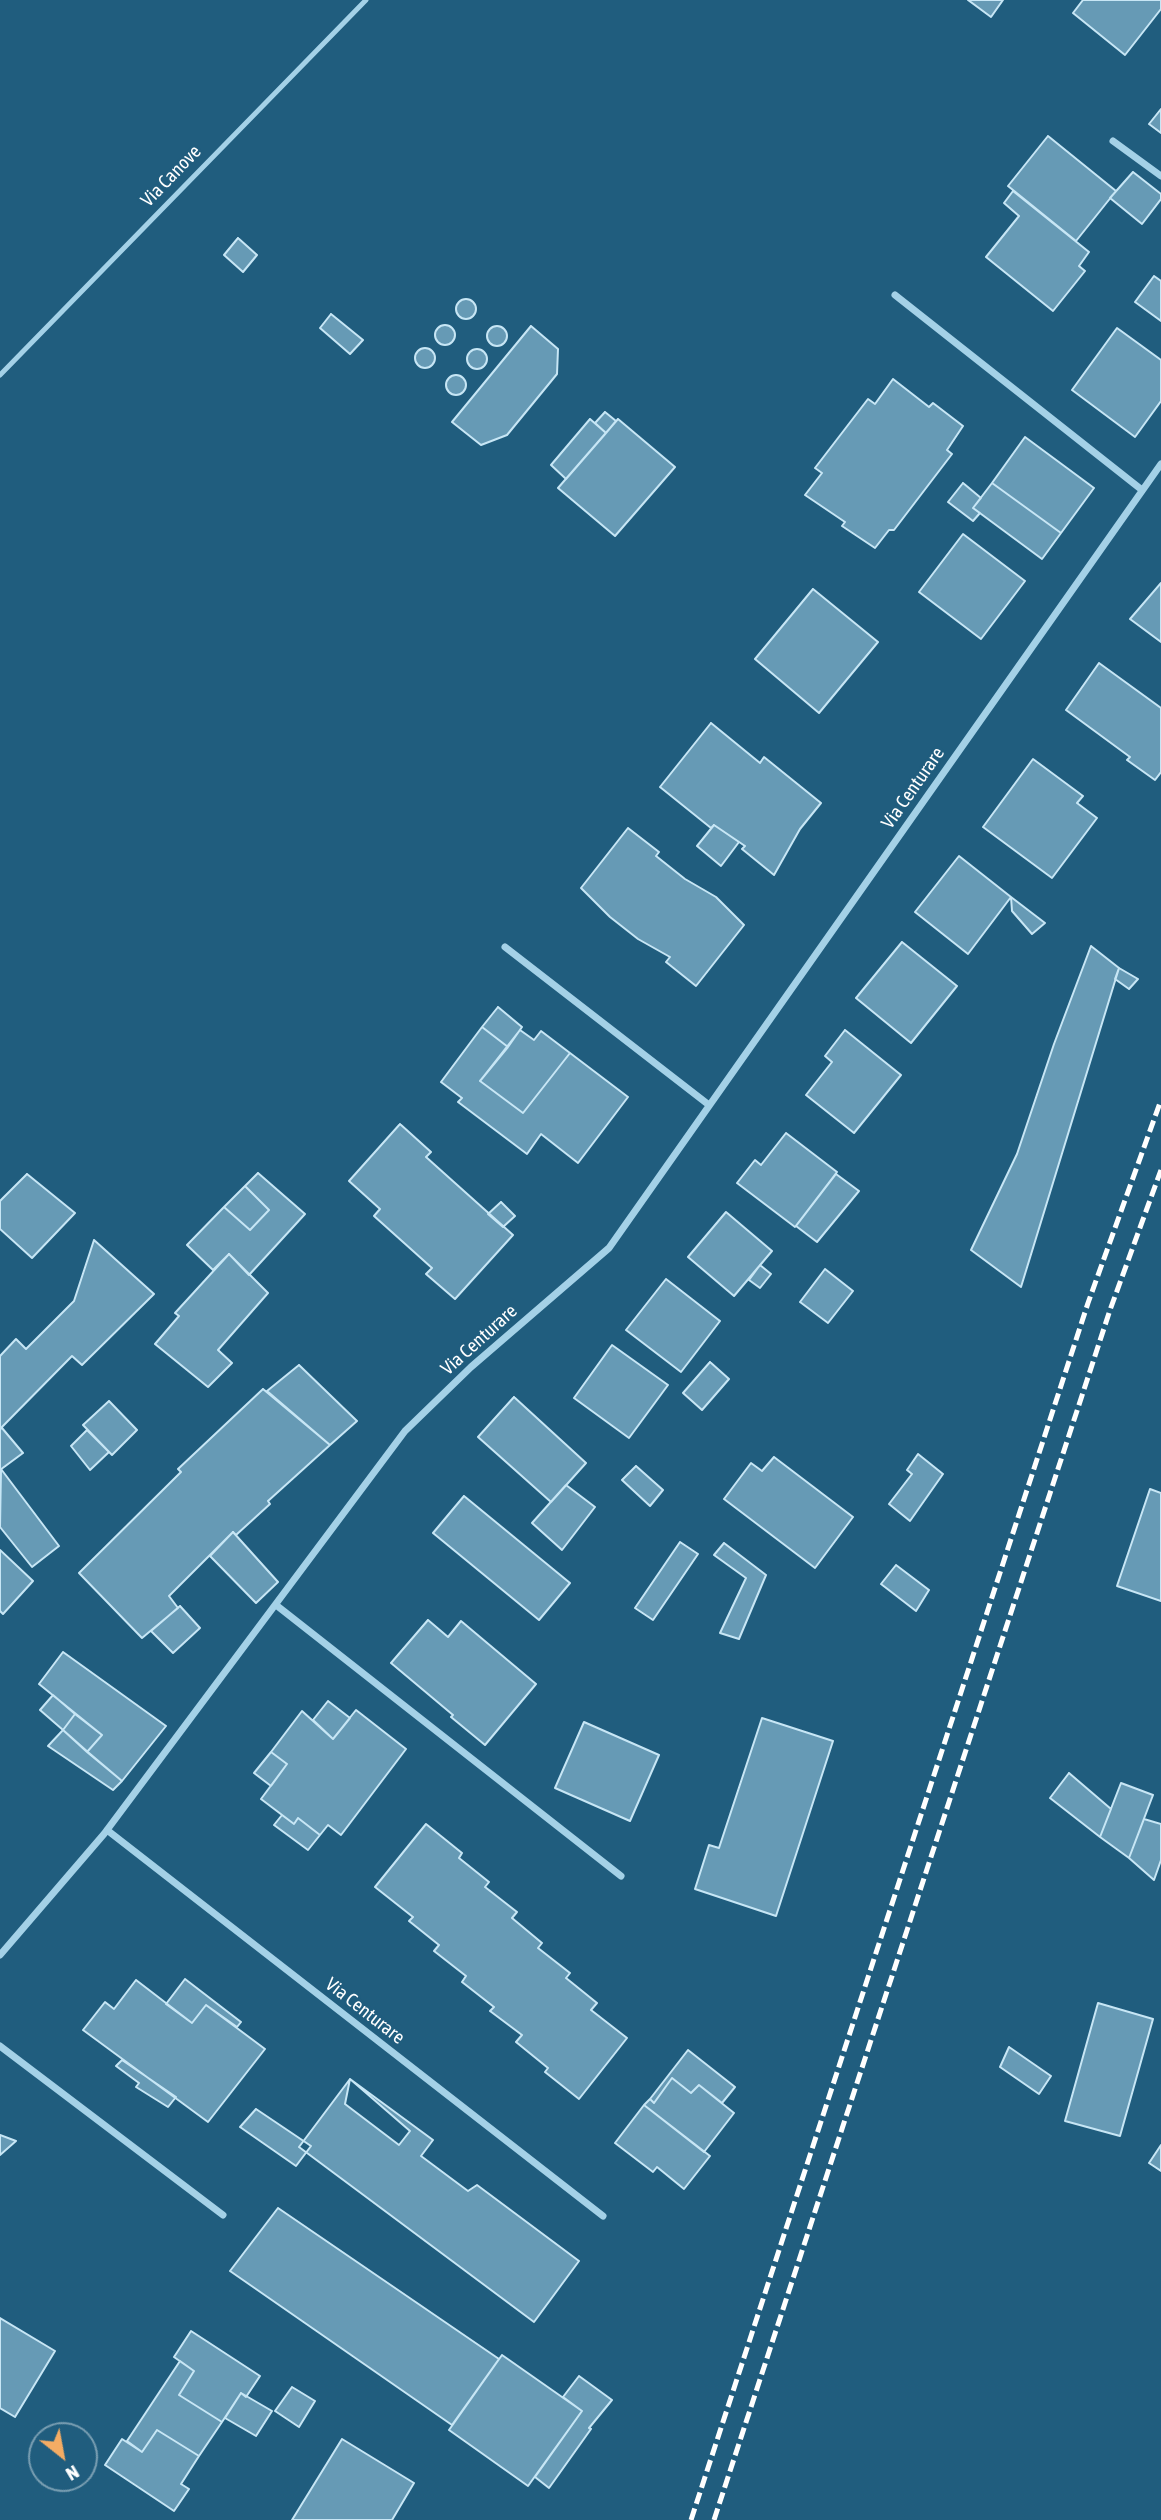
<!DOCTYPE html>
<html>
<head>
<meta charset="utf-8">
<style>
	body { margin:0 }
	#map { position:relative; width:1161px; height:2520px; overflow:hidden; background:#205d7e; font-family:"Asap Condensed",sans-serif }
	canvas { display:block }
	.north { position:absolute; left:28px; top:2422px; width:70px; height:70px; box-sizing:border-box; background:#205d7e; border:2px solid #799eb2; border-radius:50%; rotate:149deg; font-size:19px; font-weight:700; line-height:28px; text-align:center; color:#fff }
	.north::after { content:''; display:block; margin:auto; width:24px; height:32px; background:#f4ac64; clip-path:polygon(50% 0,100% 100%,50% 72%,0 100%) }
</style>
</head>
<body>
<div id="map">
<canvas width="1161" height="2520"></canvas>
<div class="north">N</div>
</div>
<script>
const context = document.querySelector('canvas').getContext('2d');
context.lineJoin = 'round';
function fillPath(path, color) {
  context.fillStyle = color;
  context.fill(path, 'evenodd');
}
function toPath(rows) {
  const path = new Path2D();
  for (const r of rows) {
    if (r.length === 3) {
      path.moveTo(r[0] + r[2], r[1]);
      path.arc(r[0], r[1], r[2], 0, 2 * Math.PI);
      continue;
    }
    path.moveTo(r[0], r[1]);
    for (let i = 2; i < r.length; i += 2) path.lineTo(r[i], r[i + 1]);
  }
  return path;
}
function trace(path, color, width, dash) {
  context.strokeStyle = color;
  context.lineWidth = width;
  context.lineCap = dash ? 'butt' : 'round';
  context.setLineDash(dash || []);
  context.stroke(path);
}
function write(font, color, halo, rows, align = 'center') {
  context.font = font + ' "Asap Condensed",sans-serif';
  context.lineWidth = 5;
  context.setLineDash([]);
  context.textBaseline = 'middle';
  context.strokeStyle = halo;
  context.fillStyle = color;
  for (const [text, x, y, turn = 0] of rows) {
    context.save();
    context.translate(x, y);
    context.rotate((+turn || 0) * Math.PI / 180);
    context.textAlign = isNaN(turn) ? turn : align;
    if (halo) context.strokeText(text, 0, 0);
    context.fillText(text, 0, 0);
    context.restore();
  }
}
const building = toPath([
	[968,0,1003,0,991,17,968,0],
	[1083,0,1161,0,1161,9,1125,55,1073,13,1083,0],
	[1161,109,1161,133,1149,124,1161,109],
	[1048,136,1116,191,1076,241,1008,186,1048,136],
	[1133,172,1161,194,1161,199,1142,224,1110,198,1133,172],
	[1013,191,1089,252,1079,266,1085,271,1053,311,986,257,1019,216,1004,203,1013,191],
	[238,238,257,255,243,272,224,255,238,238],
	[1154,276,1161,281,1161,321,1135,302,1154,276],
	[466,309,10],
	[331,314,363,340,350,354,320,328,331,314],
	[445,335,10],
	[531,326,558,349,557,374,507,435,481,445,452,422,531,326],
	[497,336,10],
	[1117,328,1161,360,1161,401,1135,437,1072,390,1117,328],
	[425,358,10],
	[477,359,10],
	[456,385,10],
	[893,379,929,407,933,403,963,426,947,450,952,454,894,530,889,530,875,548,842,526,845,522,805,495,822,473,815,468,868,399,875,404,893,379],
	[605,412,616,421,606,433,595,423,605,412],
	[590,419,606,433,566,479,551,465,590,419],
	[618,419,675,467,615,536,558,488,618,419],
	[1025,437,1094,488,1061,533,992,483,1025,437],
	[963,483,981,498,973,508,980,513,973,521,948,502,963,483],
	[992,483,1061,533,1042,559,973,508,992,483],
	[963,534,1025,581,981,639,919,592,963,534],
	[1161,583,1161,642,1130,619,1161,583],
	[813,589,878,642,819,713,755,659,813,589],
	[1099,663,1161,708,1161,772,1155,780,1127,760,1130,757,1066,710,1099,663],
	[711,723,760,763,764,757,821,803,800,829,774,875,742,849,745,846,714,825,711,828,660,787,711,723],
	[1033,759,1083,796,1077,803,1097,818,1052,878,983,827,1033,759],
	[714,825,739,842,721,866,697,846,714,825],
	[628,828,659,852,656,856,685,879,716,897,744,925,696,986,666,962,670,957,638,939,610,917,581,888,628,828],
	[959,856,1011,897,968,954,915,912,959,856],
	[1011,897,1045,923,1032,934,1012,911,1011,897],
	[902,942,957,986,911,1043,856,998,902,942],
	[1091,946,1119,968,1021,1287,971,1250,1017,1154,1054,1044,1091,946],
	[1119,968,1138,979,1129,989,1115,979,1119,968],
	[498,1007,522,1027,508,1047,482,1027,498,1007],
	[482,1027,508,1047,480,1081,523,1113,570,1053,628,1097,578,1163,541,1134,527,1154,458,1102,462,1098,441,1082,482,1027],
	[520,1030,534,1040,541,1031,570,1053,523,1113,480,1081,520,1030],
	[845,1030,901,1075,854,1133,806,1095,832,1062,825,1056,845,1030],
	[400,1124,431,1152,426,1157,513,1235,455,1299,426,1274,432,1268,374,1216,380,1209,349,1181,400,1124],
	[786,1133,837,1172,795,1227,737,1183,755,1160,761,1165,786,1133],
	[258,1173,305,1214,249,1275,229,1254,213,1270,187,1245,224,1207,250,1230,269,1210,245,1186,258,1173],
	[27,1174,75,1213,32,1258,0,1229,0,1201,27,1174],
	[836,1174,859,1191,817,1242,796,1226,836,1174],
	[245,1186,269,1210,250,1230,224,1207,245,1186],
	[501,1202,515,1216,503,1227,488,1214,501,1202],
	[726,1212,772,1251,734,1296,688,1257,726,1212],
	[94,1240,154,1294,82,1365,72,1356,0,1429,0,1356,16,1339,26,1349,74,1301,94,1240],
	[229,1254,268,1293,218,1350,232,1363,208,1387,155,1344,179,1316,175,1313,229,1254],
	[760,1265,771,1274,760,1288,749,1280,760,1265],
	[825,1269,853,1291,828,1323,800,1302,825,1269],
	[666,1279,720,1321,681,1372,626,1330,666,1279],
	[612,1345,668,1385,629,1438,574,1398,612,1345],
	[710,1362,729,1379,702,1410,683,1393,710,1362],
	[299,1365,357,1421,330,1445,267,1391,299,1365],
	[263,1389,330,1445,268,1501,270,1504,236,1535,233,1532,169,1596,178,1608,142,1638,79,1573,181,1472,178,1469,263,1389],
	[514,1397,586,1463,551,1502,478,1437,514,1397],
	[109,1401,137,1430,112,1455,83,1425,109,1401],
	[2,1428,23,1453,0,1470,0,1429,2,1428],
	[87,1430,109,1452,90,1470,71,1446,87,1430],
	[918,1454,943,1474,910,1521,889,1504,912,1474,907,1470,918,1454],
	[774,1457,853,1517,815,1568,724,1499,751,1463,762,1471,774,1457],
	[636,1466,663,1490,650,1506,622,1480,636,1466],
	[1,1469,59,1546,32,1567,0,1527,1,1469],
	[566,1485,595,1507,562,1550,532,1523,566,1485],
	[1150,1489,1161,1493,1161,1601,1117,1586,1150,1489],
	[464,1496,570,1583,539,1620,433,1533,464,1496],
	[233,1532,278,1582,256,1603,210,1556,233,1532],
	[680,1542,698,1554,653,1620,635,1608,680,1542],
	[724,1543,766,1575,739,1639,720,1633,746,1578,714,1555,724,1543],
	[0,1550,33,1581,3,1614,0,1611,0,1550],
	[896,1565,929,1590,916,1611,881,1584,896,1565],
	[180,1606,200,1628,173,1653,151,1631,180,1606],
	[428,1620,448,1637,461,1621,536,1684,485,1745,451,1717,453,1715,391,1663,428,1620],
	[63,1652,166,1726,122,1781,87,1752,102,1735,39,1684,63,1652],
	[53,1695,75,1714,63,1730,40,1710,53,1695],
	[328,1701,350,1718,333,1739,313,1720,328,1701],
	[356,1710,406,1749,341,1835,328,1825,320,1835,298,1818,294,1824,261,1799,287,1764,271,1752,302,1711,333,1739,356,1710],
	[75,1714,102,1735,87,1752,63,1730,75,1714],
	[762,1718,833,1741,776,1916,695,1889,709,1845,719,1848,762,1718],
	[584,1722,659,1755,630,1821,555,1788,584,1722],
	[63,1730,89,1753,122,1781,113,1790,48,1746,63,1730],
	[271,1752,287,1764,271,1786,254,1773,271,1752],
	[1069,1773,1111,1809,1100,1837,1050,1798,1069,1773],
	[1121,1783,1153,1795,1129,1858,1100,1837,1121,1783],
	[282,1815,294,1824,298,1818,320,1835,308,1850,274,1825,282,1815],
	[1144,1819,1161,1824,1161,1860,1154,1880,1129,1858,1144,1819],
	[426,1824,462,1853,459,1858,489,1882,485,1887,517,1912,512,1918,542,1943,538,1948,570,1973,566,1978,597,2003,591,2010,627,2038,579,2099,545,2072,548,2068,516,2042,522,2035,490,2011,494,2007,462,1982,466,1976,434,1951,439,1945,409,1921,413,1917,375,1887,426,1824],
	[185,1979,241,2022,237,2027,206,2005,192,2023,166,2004,185,1979],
	[136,1980,192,2023,206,2005,265,2049,208,2122,83,2030,105,2002,114,2009,136,1980],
	[1098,2003,1153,2019,1120,2136,1065,2121,1098,2003],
	[1009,2047,1051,2076,1039,2094,1000,2067,1009,2047],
	[688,2050,735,2087,722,2103,699,2085,691,2093,672,2078,654,2103,650,2099,688,2050],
	[122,2060,176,2097,168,2107,136,2087,139,2083,116,2066,122,2060],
	[672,2078,691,2093,699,2085,734,2113,704,2152,644,2105,650,2099,654,2103,672,2078],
	[350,2079,410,2131,399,2145,345,2104,350,2079],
	[350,2079,433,2140,421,2156,468,2191,477,2185,579,2261,534,2322,299,2147,350,2079],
	[644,2105,710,2156,684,2189,657,2167,653,2172,615,2143,644,2105],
	[256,2109,311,2146,296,2166,240,2127,256,2109],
	[0,2135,16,2141,0,2155,0,2135],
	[1161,2145,1161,2171,1149,2163,1161,2145],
	[278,2208,499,2359,452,2425,230,2271,278,2208],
	[0,2318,55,2351,15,2417,0,2408,0,2318],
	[191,2331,260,2376,246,2397,241,2393,222,2422,179,2395,194,2371,174,2357,191,2331],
	[502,2355,582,2411,528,2486,449,2430,502,2355],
	[180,2361,194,2371,179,2395,222,2422,199,2456,157,2430,142,2452,127,2441,180,2361],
	[579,2376,612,2400,589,2428,591,2429,549,2488,535,2477,582,2411,563,2397,579,2376],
	[292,2387,315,2401,299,2427,275,2411,292,2387],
	[241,2393,272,2411,256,2436,225,2418,241,2393],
	[157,2430,199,2456,181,2484,189,2489,174,2511,105,2465,122,2439,142,2452,157,2430],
	[342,2439,414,2483,392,2520,292,2520,342,2439]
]);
fillPath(building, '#669ab5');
trace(building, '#c7e6f5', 2);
trace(toPath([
	[0,375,366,0]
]), '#a4d1e7', 5);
trace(toPath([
	[1113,141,1161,176],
	[895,295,1142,490],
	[505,947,709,1105],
	[276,1605,621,1876],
	[107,1830,603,2216],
	[0,1955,104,1834,405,1431,471,1367,609,1248,1161,464],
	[0,2046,223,2215]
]), '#a4d1e7', 7);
trace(toPath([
	[691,2520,1088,1303,1161,1100],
	[714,2520,1110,1310,1161,1170]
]), '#fff', 5, [12, 5]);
write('19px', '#fff', '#205d7e', [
	["Via Canove",171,176,-46],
	["Via Centurare",913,788,-55],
	["Via Centurare",479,1340,-42],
	["Via Centurare",365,2011,38]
]);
</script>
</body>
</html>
